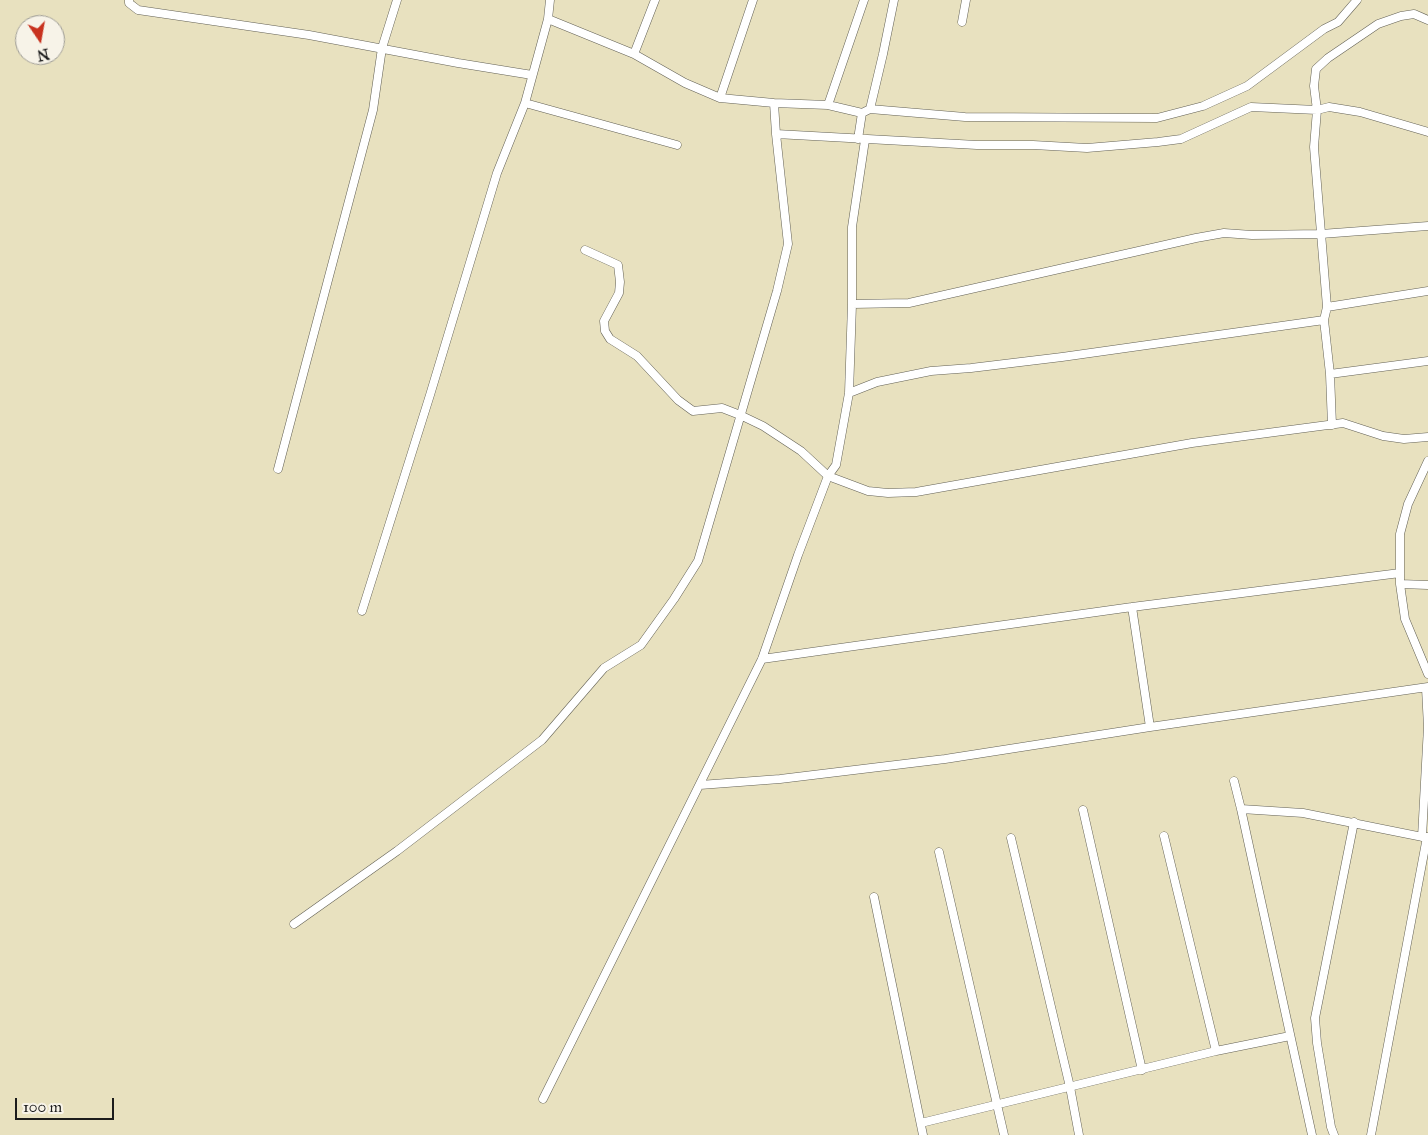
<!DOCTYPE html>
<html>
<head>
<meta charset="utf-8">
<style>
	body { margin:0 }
	#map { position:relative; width:1428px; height:1135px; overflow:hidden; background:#e8e1bf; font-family:"IM FELL Great Primer",serif }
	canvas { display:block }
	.north { position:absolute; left:15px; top:15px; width:50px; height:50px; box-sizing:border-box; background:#f7f3e8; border:1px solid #9f9d96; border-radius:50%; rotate:168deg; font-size:14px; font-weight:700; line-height:20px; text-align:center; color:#1c1c1c }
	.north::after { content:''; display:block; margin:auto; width:18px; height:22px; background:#c8321e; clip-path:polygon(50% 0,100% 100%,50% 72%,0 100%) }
	.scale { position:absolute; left:15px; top:1098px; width:99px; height:22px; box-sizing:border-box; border:2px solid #1c1c1c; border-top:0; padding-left:6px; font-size:15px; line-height:18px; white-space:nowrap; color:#1c1c1c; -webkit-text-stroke:4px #f7f3e8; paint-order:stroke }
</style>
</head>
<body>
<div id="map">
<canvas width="1428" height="1135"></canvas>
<div class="north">N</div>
<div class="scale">100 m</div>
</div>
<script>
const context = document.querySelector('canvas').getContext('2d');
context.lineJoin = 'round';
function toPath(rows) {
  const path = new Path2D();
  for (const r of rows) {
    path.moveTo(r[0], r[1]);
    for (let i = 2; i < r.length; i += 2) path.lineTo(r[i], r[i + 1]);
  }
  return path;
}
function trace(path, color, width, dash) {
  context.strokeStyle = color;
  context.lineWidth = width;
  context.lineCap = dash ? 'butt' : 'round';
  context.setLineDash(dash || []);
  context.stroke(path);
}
const minor = toPath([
	[129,0,129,3,138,10,309,35,458,63,532,75],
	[548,19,634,54,685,83,720,98,774,103,828,105,862,113,870,109,965,117,1157,118,1203,106,1247,86,1324,29,1338,22,1357,0],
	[962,22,966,0],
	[634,54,655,0],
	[720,98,753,0],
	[525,103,677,145],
	[828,105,864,0],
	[870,109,883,54,894,0],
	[776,134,977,145,1033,145,1087,148,1158,142,1181,139,1251,107,1317,110,1329,107,1360,112,1428,132],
	[858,139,862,113],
	[585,250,618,265,620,282,619,293,604,321,605,331,610,339,637,356,678,400,693,411,722,408,740,415,763,426,801,451,828,476,868,491,888,493,916,492,1192,443,1343,423,1383,436,1404,439,1428,437],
	[852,304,909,303,1196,238,1224,233,1252,235,1321,234,1428,226],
	[1327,307,1428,291],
	[1330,374,1428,361],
	[849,393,877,382,931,371,971,368,1062,357,1324,320],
	[1332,425,1330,374,1324,320,1327,307,1314,147,1317,110,1314,86,1316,69,1328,58,1378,24,1401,16,1414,14,1428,20],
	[1428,461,1408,504,1400,534,1400,584,1405,619,1428,674],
	[278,469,373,110,382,48,397,0],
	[1400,584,1428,585],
	[1132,607,1150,727],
	[362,611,430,395,497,173,525,103,548,19,550,0],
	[762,659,1132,607,1400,573],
	[1234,781,1241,809,1312,1135],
	[700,785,780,779,945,759,1150,727,1428,687],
	[1241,809,1303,813,1428,838],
	[1083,810,1142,1070],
	[1164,836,1216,1051],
	[1422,837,1428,727,1426,688],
	[1011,838,1070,1087,1079,1135],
	[939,852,1004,1135],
	[874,897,923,1135],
	[294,924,397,851,542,740,604,668,641,645,674,599,698,561,777,291,788,244,776,134,774,103],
	[543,1099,762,659,798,555,828,476,836,465,849,393,852,304,852,227,865,140],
	[921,1123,1216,1051,1290,1036],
	[1334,1135,1331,1127,1317,1043,1315,1018,1354,822],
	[1371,1135,1427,837]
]);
trace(minor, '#636155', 9);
trace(minor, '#fff', 8);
</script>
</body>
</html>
